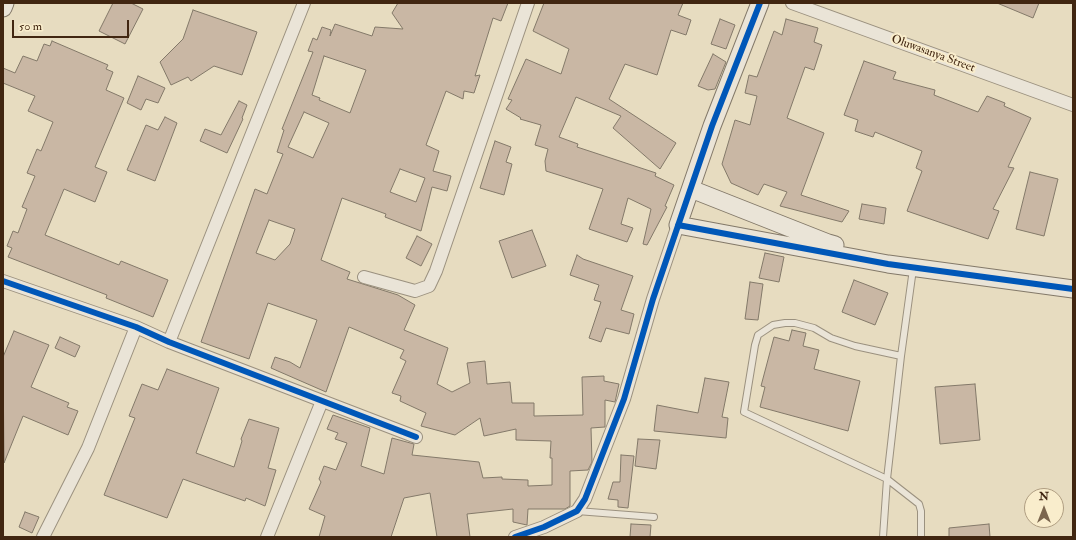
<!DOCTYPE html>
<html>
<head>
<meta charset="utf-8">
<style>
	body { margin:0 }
	#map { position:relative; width:1076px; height:540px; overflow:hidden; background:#e7dcc0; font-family:"IM FELL Double Pica",serif }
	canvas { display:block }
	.frame { position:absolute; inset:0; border:4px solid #412611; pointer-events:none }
	.north { position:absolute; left:1024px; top:488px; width:40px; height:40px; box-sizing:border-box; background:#f9edcc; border:1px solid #af9d81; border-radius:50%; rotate:0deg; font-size:11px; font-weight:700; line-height:16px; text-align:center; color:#412611 }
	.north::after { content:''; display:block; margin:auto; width:14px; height:18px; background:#7b664e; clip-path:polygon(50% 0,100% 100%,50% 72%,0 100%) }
	.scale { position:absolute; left:12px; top:20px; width:117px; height:18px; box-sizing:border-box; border:2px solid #412611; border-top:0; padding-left:5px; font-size:12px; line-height:14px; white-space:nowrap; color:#412611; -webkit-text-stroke:3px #f9edcc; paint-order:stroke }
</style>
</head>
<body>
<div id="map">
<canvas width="1076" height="540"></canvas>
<div class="frame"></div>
<div class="north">N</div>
<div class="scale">50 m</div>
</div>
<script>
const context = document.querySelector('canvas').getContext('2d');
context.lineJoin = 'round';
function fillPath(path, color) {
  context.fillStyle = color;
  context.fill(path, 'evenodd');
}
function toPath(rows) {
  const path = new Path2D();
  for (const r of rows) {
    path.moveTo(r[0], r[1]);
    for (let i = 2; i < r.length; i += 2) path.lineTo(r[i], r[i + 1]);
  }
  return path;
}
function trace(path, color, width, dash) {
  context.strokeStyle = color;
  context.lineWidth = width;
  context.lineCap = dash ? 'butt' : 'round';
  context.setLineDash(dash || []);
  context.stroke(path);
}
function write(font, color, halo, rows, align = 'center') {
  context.font = font + ' "IM FELL Double Pica",serif';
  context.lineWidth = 4;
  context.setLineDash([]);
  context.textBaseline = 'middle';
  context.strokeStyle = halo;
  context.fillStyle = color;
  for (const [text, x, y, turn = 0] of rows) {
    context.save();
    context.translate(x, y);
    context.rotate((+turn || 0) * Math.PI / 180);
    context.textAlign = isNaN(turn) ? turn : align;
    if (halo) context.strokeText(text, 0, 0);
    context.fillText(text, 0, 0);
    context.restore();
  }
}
const building = toPath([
	[113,3,131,3,143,9,125,44,99,31,113,3],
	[398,3,508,3,501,21,493,18,475,76,480,75,474,93,464,91,463,99,446,91,426,145,439,151,433,171,451,176,447,191,432,187,421,231,385,217,386,214,342,198,321,260,350,272,347,279,398,295,415,305,404,330,448,348,437,384,452,392,470,383,467,363,485,361,487,384,510,382,512,403,534,403,534,416,583,415,582,377,604,376,604,381,619,384,615,402,605,400,605,427,591,428,592,462,588,470,570,471,570,506,565,509,528,509,527,525,513,522,513,509,467,514,470,537,437,537,430,493,404,498,391,537,319,537,325,516,309,509,321,482,319,479,324,466,336,470,347,443,335,439,338,433,327,429,333,415,370,428,361,466,384,474,392,438,414,444,412,455,479,462,483,478,502,477,502,479,528,480,528,486,552,485,552,458,550,458,551,441,516,440,516,429,484,436,480,418,455,435,421,426,426,413,400,401,401,396,392,393,406,361,400,358,404,350,349,327,326,392,271,368,275,357,290,362,300,368,317,320,268,303,249,359,201,342,255,189,267,194,283,154,277,152,284,130,282,129,313,52,308,51,313,38,317,40,322,27,331,30,330,36,335,24,372,36,375,27,403,29,392,13,398,3],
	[324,56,366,70,350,113,319,100,320,98,312,95,324,56],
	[304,112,329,123,313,158,288,147,304,112],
	[400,169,425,178,416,202,390,192,400,169],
	[269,220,295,229,290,244,275,260,256,253,269,220],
	[544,3,683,3,678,15,691,20,686,35,671,30,657,75,625,64,609,99,676,143,660,169,613,128,621,116,576,97,559,137,578,144,577,147,656,173,655,176,674,185,665,206,667,207,647,245,643,244,651,209,628,198,621,224,633,228,627,242,589,229,603,189,546,171,545,161,548,149,535,145,541,125,520,119,521,118,506,109,512,100,508,99,526,59,561,74,569,49,533,31,544,3],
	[997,3,1039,3,1033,18,997,3],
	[193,10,257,32,242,75,214,66,191,81,188,77,171,85,160,62,183,39,193,10],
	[720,19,735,25,726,49,711,44,720,19],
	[786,19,818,28,814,42,822,45,814,70,805,67,787,118,824,133,801,195,849,211,842,222,780,206,787,192,764,184,758,195,731,183,722,164,735,120,750,125,757,96,745,93,749,75,757,77,774,31,782,35,786,19],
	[52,41,108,65,106,69,113,72,106,90,124,98,95,167,107,172,95,202,64,189,45,235,119,265,121,261,168,280,153,317,106,298,107,295,8,257,12,248,7,246,13,231,18,233,27,209,22,207,35,176,27,173,37,149,41,151,53,122,28,111,35,96,3,83,3,68,15,73,23,56,37,61,44,44,50,46,52,41],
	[713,54,726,62,715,89,708,90,698,86,713,54],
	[864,61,896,72,893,79,935,90,934,95,978,112,987,96,1005,103,1004,106,1031,118,1008,167,1014,168,993,209,999,211,988,239,907,211,922,171,916,168,922,151,875,132,873,137,855,131,858,120,844,115,864,61],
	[138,76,165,88,158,103,146,99,141,110,127,103,138,76],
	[239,101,247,105,242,118,243,119,227,153,200,141,205,129,221,135,239,101],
	[165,117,177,123,155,181,127,170,146,125,158,130,165,117],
	[495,141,511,147,506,162,512,164,504,195,480,188,495,141],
	[1030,172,1058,179,1044,236,1016,229,1030,172],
	[862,204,886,208,884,224,859,219,862,204],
	[532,230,546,266,512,278,499,241,532,230],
	[417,236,432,244,421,266,406,258,417,236],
	[765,253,784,257,779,282,759,278,765,253],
	[577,255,583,259,633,276,621,310,634,314,629,334,606,328,601,342,589,338,601,302,594,300,599,285,570,275,577,255],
	[854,280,888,293,875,325,842,312,854,280],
	[750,282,763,284,758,320,745,319,750,282],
	[792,330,806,333,803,346,819,350,814,369,860,381,848,431,760,407,765,387,761,386,774,337,789,341,792,330],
	[14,331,49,345,31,387,69,403,67,407,78,411,68,435,23,416,4,463,3,357,14,331],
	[60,337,80,346,75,357,55,348,60,337],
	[167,369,219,388,196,453,234,467,242,441,241,439,249,419,279,428,268,468,276,470,265,506,246,498,245,501,183,479,167,518,104,495,135,418,129,416,142,384,158,390,167,369],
	[705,378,729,382,722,417,728,418,726,438,654,431,657,405,698,413,705,378],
	[975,384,980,440,940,444,935,387,975,384],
	[638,439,660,440,656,469,635,466,638,439],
	[621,455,634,456,628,508,618,507,618,500,608,499,613,482,620,482,621,455],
	[25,512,39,517,32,533,19,527,25,512],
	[631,524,651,525,650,537,630,537,631,524],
	[989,524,990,537,949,537,949,528,989,524]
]);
fillPath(building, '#c9b7a4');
trace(building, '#837969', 1);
const lane = toPath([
	[901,356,855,346,831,338,814,328,795,323,785,323,773,325,758,335,755,345,744,412,887,479,919,504,921,511,921,537],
	[577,511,654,517],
	[883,537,887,479,901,356,913,269]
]);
const street = toPath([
	[792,3,1073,105],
	[364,277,415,291,429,286,436,271,528,3],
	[3,281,136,327,169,342,416,437],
	[169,342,304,3],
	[43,537,88,448,136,327],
	[267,537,322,401],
	[515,537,544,527,577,511,585,499,624,399,653,299,678,225]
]);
const secondary = toPath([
	[760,3,712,126,678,225,888,264,1073,289],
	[3,8,5,3],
	[691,189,828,243,835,245]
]);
trace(lane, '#9b917f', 8);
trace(street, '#9b917f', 14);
trace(secondary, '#837969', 19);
trace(lane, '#eae4d7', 6);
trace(street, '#eae4d7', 12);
trace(secondary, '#eae4d7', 17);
trace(toPath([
	[678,225,888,264,1073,289],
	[3,281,136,327,169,342,416,437],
	[515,537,544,527,577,511,585,499,624,399,653,299,712,126,760,3]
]), '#0057b8', 6);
write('12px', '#412611', '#f9edcc', [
	["Oluwasanya Street",933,54,20]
]);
</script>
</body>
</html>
